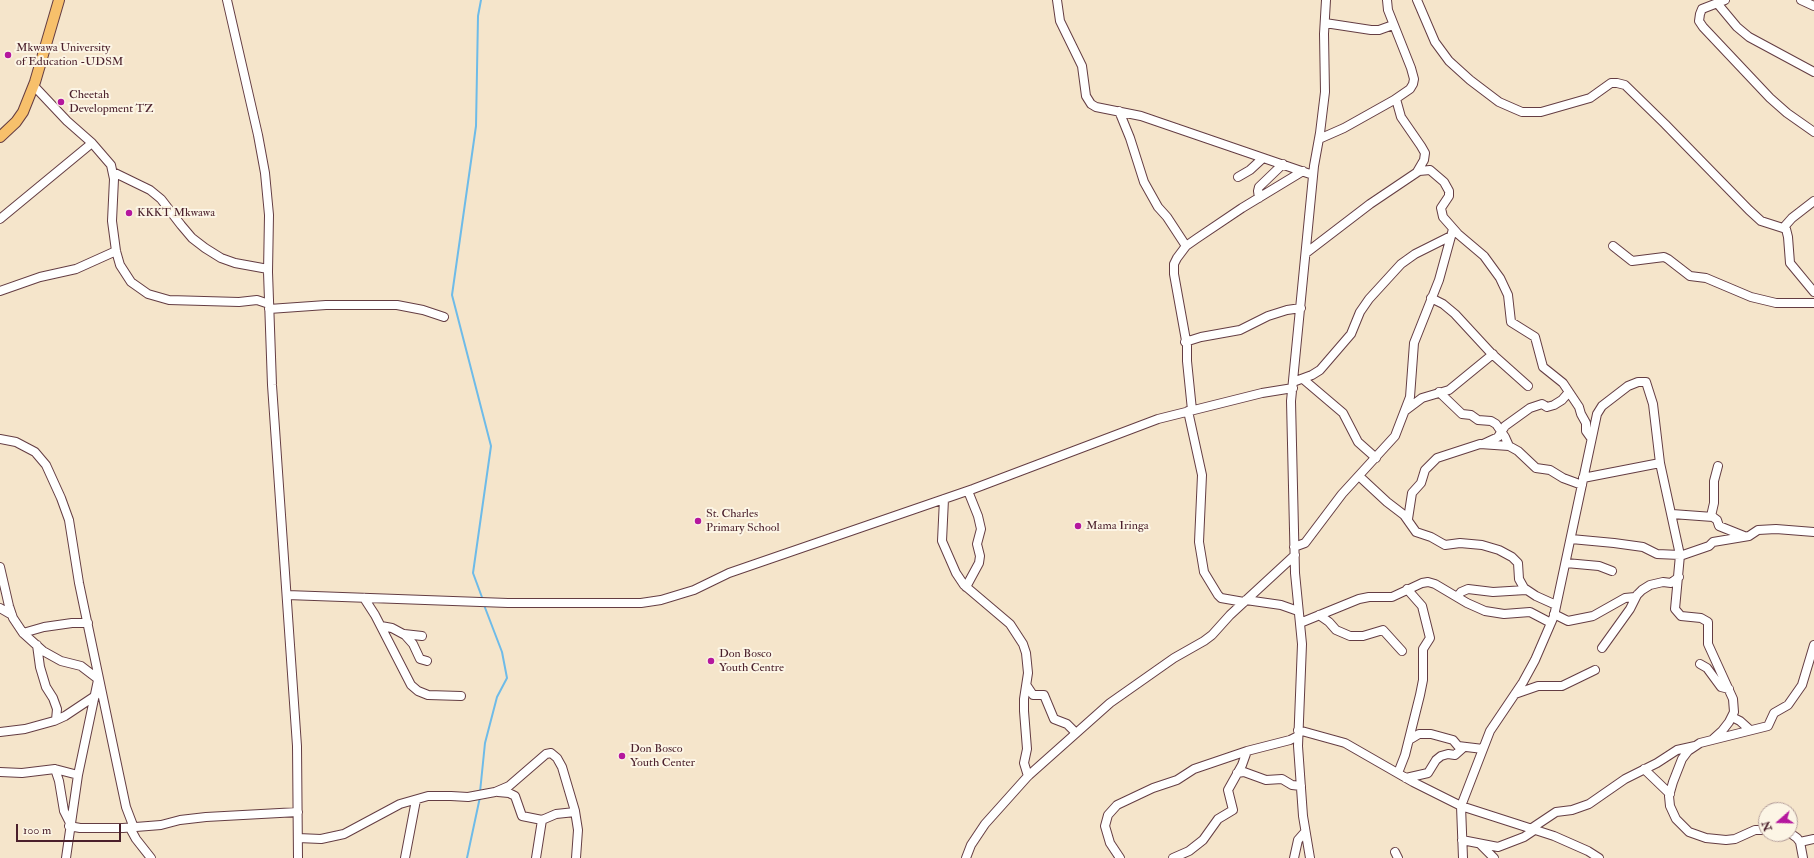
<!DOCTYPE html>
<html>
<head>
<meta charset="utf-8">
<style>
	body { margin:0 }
	#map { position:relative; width:1814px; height:858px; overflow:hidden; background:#f5e5cb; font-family:"IM FELL Double Pica",serif }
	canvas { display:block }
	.north { position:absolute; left:1758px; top:802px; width:40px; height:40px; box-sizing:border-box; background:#fcf5e5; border:1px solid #b59f9b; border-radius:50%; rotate:250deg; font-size:11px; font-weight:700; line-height:16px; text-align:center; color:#4a1f2b }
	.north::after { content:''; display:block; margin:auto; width:14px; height:18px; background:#b5179e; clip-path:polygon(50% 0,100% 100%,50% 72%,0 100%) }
	.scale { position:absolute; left:16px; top:824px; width:105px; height:18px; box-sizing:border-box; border:2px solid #4a1f2b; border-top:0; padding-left:5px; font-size:12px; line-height:14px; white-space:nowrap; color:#4a1f2b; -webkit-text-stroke:3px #fcf5e5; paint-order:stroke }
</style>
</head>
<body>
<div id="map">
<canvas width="1814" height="858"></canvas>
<div class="north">N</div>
<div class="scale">100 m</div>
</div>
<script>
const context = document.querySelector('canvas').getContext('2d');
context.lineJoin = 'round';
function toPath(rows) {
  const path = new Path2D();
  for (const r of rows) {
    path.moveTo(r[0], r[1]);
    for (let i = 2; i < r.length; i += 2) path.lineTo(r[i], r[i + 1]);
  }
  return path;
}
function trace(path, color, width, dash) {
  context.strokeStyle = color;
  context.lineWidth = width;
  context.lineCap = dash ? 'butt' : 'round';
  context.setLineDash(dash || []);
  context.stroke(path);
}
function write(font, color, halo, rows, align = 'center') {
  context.font = font + ' "IM FELL Double Pica",serif';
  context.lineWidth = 4;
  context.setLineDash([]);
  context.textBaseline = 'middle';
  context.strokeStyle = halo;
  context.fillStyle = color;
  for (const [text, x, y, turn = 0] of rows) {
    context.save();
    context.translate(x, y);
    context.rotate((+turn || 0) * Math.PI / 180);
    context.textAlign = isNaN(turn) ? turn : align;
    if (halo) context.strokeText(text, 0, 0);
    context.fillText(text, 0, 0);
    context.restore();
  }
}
trace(toPath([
	[481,0,478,16,476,126,452,295,491,446,473,573,483,600],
	[480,792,485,743,497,697,507,678,502,652,484,605],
	[467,858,480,797]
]), '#6ebbe8', 2);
const minor = toPath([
	[227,0,258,135,265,173,269,215,268,272,272,385,297,746,298,858],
	[1057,0,1060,21,1082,66,1086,96,1091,104,1096,107,1141,116,1313,175],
	[1417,0,1435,42,1449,61,1470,80,1499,102,1515,109,1522,112,1541,112,1590,98,1611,83,1617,83,1625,85,1665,124,1749,210,1761,221,1786,229,1788,237,1790,263,1814,292],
	[1725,0,1702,9,1700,14,1699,21,1703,27,1770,98,1787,113,1814,132],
	[1801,0,1814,6],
	[1717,3,1737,27,1749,37,1814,72],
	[1325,23,1371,30,1379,30,1393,25],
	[34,86,67,121,92,143,111,165,114,179,112,221,116,251,120,265,131,282,148,294,169,300,239,302,257,300,269,304],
	[1396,99,1401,117,1421,146,1425,153,1424,160,1417,172],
	[1119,111,1130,138,1144,182,1158,207,1167,217,1186,246],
	[1319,139,1344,128,1394,100,1410,89,1413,84,1414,79,1411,68,1388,10,1387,0],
	[113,172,150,190,161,199,181,225,192,238,205,248,221,258,235,263,268,269],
	[1238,177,1250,170,1263,158],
	[1259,198,1258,191,1259,187,1283,164],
	[0,219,92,143],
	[1784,227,1792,218,1814,201],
	[1613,246,1632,261,1664,257,1668,259,1690,276,1706,278,1751,297,1776,303,1814,303],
	[1306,253,1370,204,1419,171,1430,170,1444,182,1449,191,1449,196,1441,208,1443,217,1458,234,1484,256,1500,278,1508,295,1511,322,1535,337,1543,367,1563,383,1579,407,1581,414,1586,423,1586,431,1591,438],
	[0,291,40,277,76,269,116,251],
	[1431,298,1443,304,1455,314,1491,353,1528,386],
	[269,309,326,305,397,305,423,310,444,317],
	[1185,342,1201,337,1240,330,1268,316,1287,310,1301,308],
	[1303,379,1343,413,1358,442,1376,458],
	[1293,382,1312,375,1320,370,1351,334,1360,312,1369,299,1401,264,1415,254,1451,236],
	[1439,392,1462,414,1471,415,1478,420,1491,421,1496,424,1505,437,1509,446],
	[1192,410,1187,361,1187,346,1174,274,1174,264,1177,258,1186,246,1196,239,1242,208,1303,171],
	[1406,410,1422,398,1449,390,1493,354],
	[1188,411,1202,475,1199,542,1204,572,1218,595,1221,598,1244,602],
	[0,439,16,442,35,452,46,465,61,498,69,520,79,583,119,774,126,807,134,828],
	[1483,444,1498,437,1505,426,1530,408,1542,404,1547,407,1554,405,1562,400,1569,392],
	[1359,476,1387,502,1404,515,1416,532,1431,537,1445,545,1460,543,1482,545,1499,550,1512,557,1518,563,1519,579,1524,588,1536,596,1556,605],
	[1583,478,1660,463],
	[944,499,942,541,956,573,964,585,1010,624,1023,644,1026,653,1028,673,1024,699,1024,711,1027,749,1024,763,1028,776],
	[1672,514,1713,517,1717,520,1719,526,1744,536],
	[1711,516,1714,503,1714,481,1718,466],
	[1408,519,1412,493,1421,483,1425,470,1437,458,1480,444,1509,446,1518,451,1536,468,1550,470,1563,478,1582,485],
	[1571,539,1614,543,1643,547,1657,554,1680,555],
	[1294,547,1305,543,1342,494,1395,436,1410,397,1414,343,1439,280,1453,229],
	[1680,556,1709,546,1713,542,1749,536,1758,530,1776,529,1814,532],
	[1566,563,1599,566,1612,571],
	[0,567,9,606,13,618,23,633,43,651,61,661,81,666,98,679],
	[966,587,979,563,980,556,977,544,981,529,978,516,968,491],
	[287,595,508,603,641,603,661,600,694,590,729,573,973,489,1158,419,1262,393,1293,388],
	[1457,597,1461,592,1468,589,1493,592,1526,590],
	[364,598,375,615,411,685,418,691,428,695,461,696],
	[1246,600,1281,605,1298,611],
	[0,608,12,615],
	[1554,614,1568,621,1593,616,1625,598,1635,597,1642,590,1650,585,1663,582,1671,583,1679,577],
	[1319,615,1329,622,1336,630,1350,636,1363,636,1383,630,1402,651],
	[1300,623,1359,599,1369,597,1392,597,1422,583,1428,582,1435,584,1467,603,1485,611,1504,614,1530,612,1551,623],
	[381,626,392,628,405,635,413,644,420,659,427,661],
	[23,633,44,627,72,623,88,623],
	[404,634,422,636],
	[37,645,40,667,46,687,53,698,57,709,56,720],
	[1602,648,1630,609,1637,595],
	[1700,664,1707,668,1721,687,1729,689],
	[1027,686,1033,695,1044,695,1054,719,1067,724,1076,733],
	[1515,694,1538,686,1562,686,1595,670],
	[1732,717,1740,721,1750,730],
	[1298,730,1345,743,1413,782,1461,806,1554,836,1588,851,1599,858],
	[0,732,25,729,54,721,65,716,95,696],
	[1409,740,1419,734,1431,734,1453,740,1458,746,1483,749],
	[55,769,59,781,64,811,70,823],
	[1644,769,1670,794],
	[0,772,22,773,55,769,78,775],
	[1237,773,1244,772,1266,780,1282,779,1292,785,1301,786],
	[1398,773,1405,755,1420,695,1423,680,1423,649,1430,638,1422,606,1407,589],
	[1406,778,1428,773,1436,760,1441,756,1448,754,1455,755,1464,747],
	[498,792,509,793,515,796,522,816,542,820],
	[69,826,80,828,123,828,161,825,180,820,206,817,298,812],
	[130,828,136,839,151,858],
	[1532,828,1556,812,1572,810,1589,804,1625,779,1657,763,1677,750,1695,746],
	[1766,830,1755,830,1735,839,1726,840,1706,838,1689,832,1676,819,1670,806,1669,796,1673,782,1682,759,1688,751,1700,743,1768,726,1774,713,1788,705,1802,685,1814,645],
	[1790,833,1797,838,1800,842,1803,858],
	[298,838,321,839,344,834,400,804,428,796,451,796,468,797,495,792,509,786,546,754,551,753,557,758,562,767,575,811,578,830,576,858],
	[1462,840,1498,847,1524,837,1536,829],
	[1800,842,1814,839],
	[1481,845,1494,858],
	[1395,852,1398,858],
	[66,858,78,775,98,680],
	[405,858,416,800],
	[536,858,542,820,556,814,575,812],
	[966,858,971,845,985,824,1028,776,1110,703,1174,658,1204,641,1212,635,1230,615,1295,555],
	[1120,858,1110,843,1105,826,1108,815,1117,805,1153,788,1177,780,1194,769,1247,751,1290,740,1298,736],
	[1173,858,1189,851,1203,840,1218,819,1233,810,1228,790,1242,765,1247,751],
	[1294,858,1298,840,1305,832],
	[1310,858,1303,816,1298,746,1302,644,1295,573,1291,401,1314,166,1320,133,1325,92,1324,34,1326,0],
	[1463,858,1461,806,1490,731,1523,682,1535,660,1554,616,1597,414,1602,406,1628,386,1638,382,1646,382,1653,404,1660,463,1680,555,1675,609,1681,616,1701,618,1708,622,1708,644,1733,699,1734,712,1729,722,1722,731,1712,740]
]);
const major = toPath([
	[0,137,16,122,23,112,35,82,59,0]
]);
trace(minor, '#643d43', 10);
trace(major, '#643d43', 12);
trace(minor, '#fff', 8);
trace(major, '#f7c06b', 10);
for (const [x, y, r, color] of [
	[8,55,4,"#b5179e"],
	[61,102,4,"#b5179e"],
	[129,213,4,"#b5179e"],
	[698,521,4,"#b5179e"],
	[1078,526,4,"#b5179e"],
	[711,661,4,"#b5179e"],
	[622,756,4,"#b5179e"]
]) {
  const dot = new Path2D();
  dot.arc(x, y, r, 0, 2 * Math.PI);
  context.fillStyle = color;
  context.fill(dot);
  trace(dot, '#fcf5e5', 1.5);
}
write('12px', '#4a1f2b', '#fcf5e5', [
	["Mkwawa University",16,48],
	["of Education -UDSM",16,62],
	["Cheetah",69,95],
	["Development TZ",69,109],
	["KKKT Mkwawa",137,213],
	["St. Charles",706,514],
	["Primary School",706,528],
	["Mama Iringa",1086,526],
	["Don Bosco",719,654],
	["Youth Centre",719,668],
	["Don Bosco",630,749],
	["Youth Center",630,763]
], 'left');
</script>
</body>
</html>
